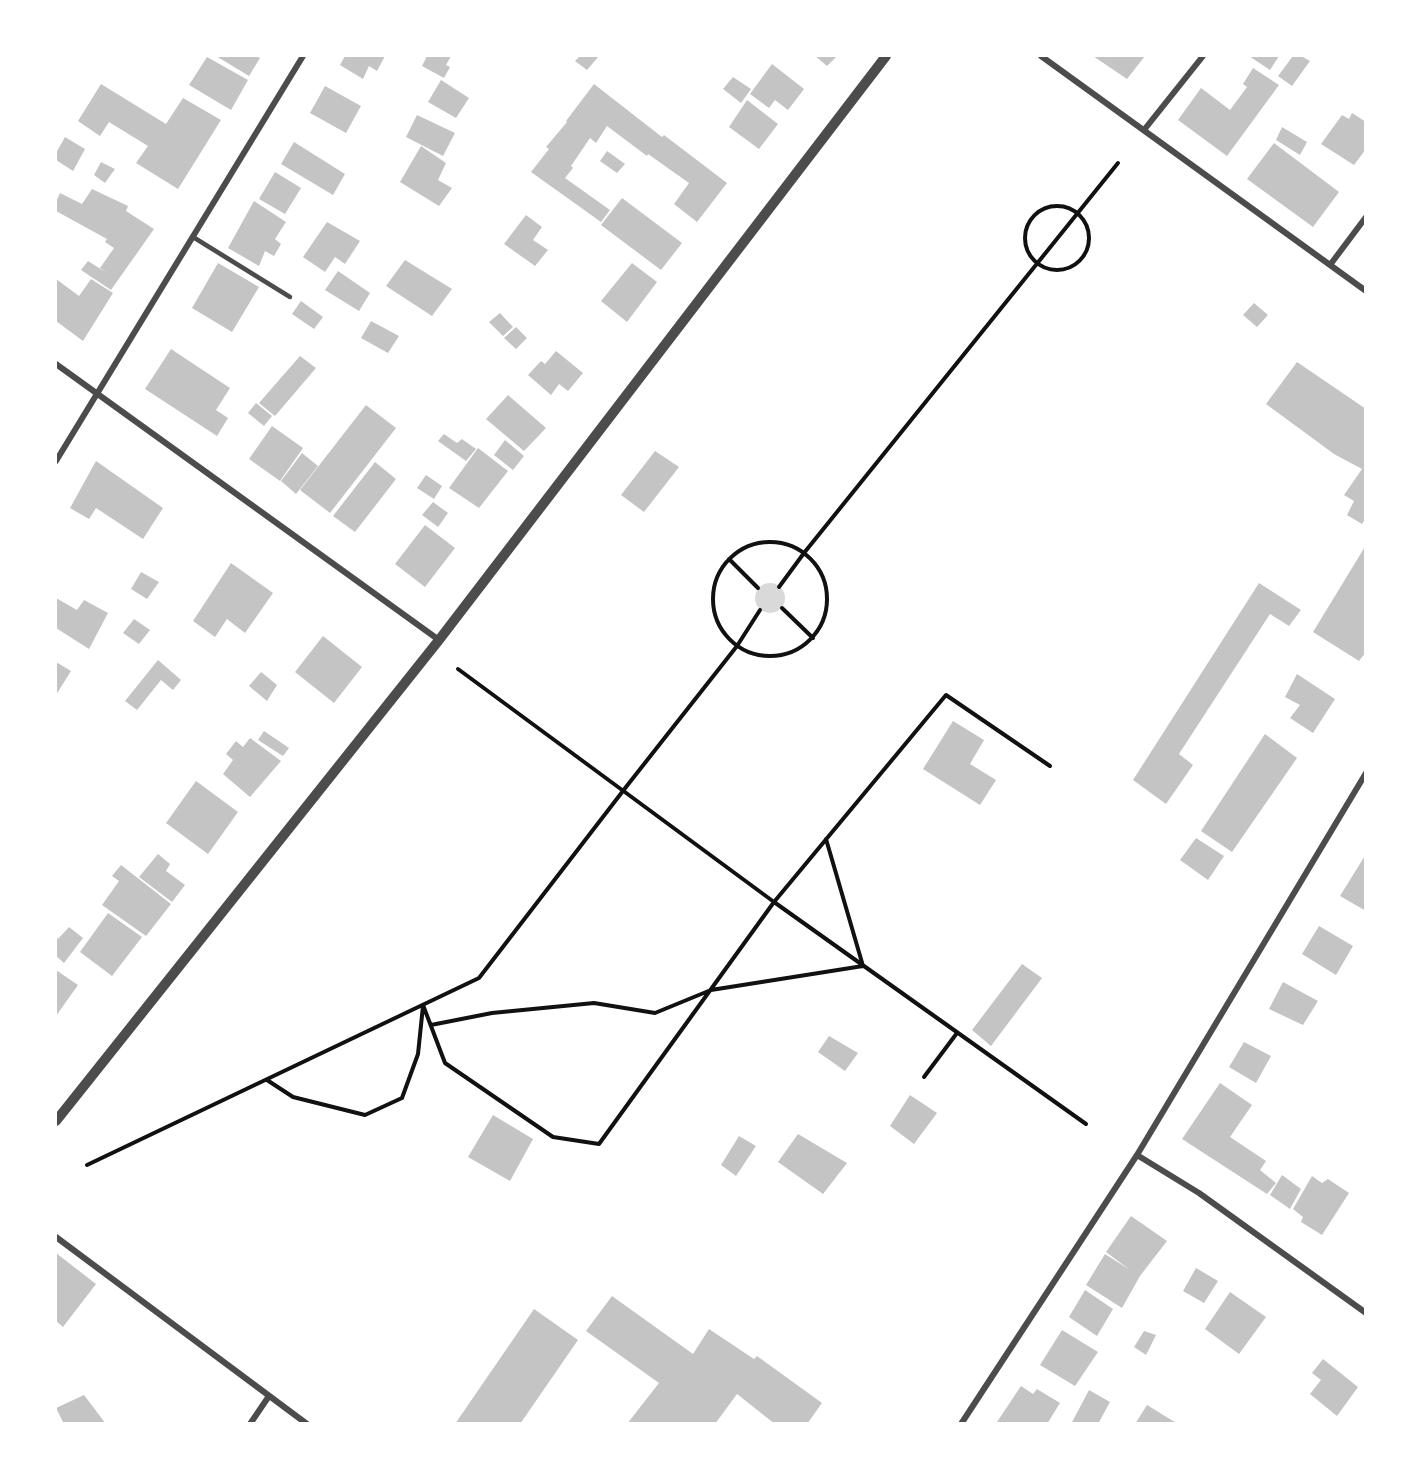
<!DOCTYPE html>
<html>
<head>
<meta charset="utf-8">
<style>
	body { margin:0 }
	#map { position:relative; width:1421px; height:1479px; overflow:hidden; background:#fff; font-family:"Roboto Serif",serif }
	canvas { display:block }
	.frame { position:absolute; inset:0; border:57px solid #fff; pointer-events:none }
</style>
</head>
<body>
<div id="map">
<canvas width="1421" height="1479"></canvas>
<div class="frame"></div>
</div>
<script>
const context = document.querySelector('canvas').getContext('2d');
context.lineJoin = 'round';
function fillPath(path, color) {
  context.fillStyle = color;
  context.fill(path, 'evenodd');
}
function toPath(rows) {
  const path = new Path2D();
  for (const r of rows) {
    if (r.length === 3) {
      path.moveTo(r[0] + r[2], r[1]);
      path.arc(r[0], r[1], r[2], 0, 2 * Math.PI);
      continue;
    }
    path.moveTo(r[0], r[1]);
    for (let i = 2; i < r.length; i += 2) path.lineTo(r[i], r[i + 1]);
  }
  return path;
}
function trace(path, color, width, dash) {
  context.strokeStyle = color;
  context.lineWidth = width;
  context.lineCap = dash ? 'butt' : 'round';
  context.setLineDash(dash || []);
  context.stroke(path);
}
fillPath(toPath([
	[770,598,15]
]), '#d9d9d9');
fillPath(toPath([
	[216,56,256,56,260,58,249,76],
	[345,56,385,56,377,71,369,66,363,79,340,65],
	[427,56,451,56,446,65,450,67,444,78,422,66],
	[580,56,599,56,587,70,575,61],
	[815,56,837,56,827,66],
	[1093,56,1145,56,1127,79],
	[1249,56,1279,56,1270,70],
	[1293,56,1301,56,1310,61,1292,86,1278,76],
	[207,57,248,80,231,110,189,85],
	[772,64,804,89,788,110,775,100,769,108,750,94],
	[1253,68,1279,85,1227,156,1178,120,1201,88,1230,110,1247,87,1243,84],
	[733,77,751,89,741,103,723,89],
	[441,80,469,98,456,118,428,102],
	[101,84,166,124,183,98,221,120,178,189,136,163,148,146,109,122,100,136,78,121],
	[594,84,662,137,664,135,727,183,697,222,674,204,689,183,648,154,647,156,607,126,596,143,590,138,571,166,573,168,565,178,610,210,601,222,531,172,549,149,546,147,567,122,566,121],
	[325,86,361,106,346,133,310,113],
	[747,100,778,124,759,149,729,127],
	[1352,113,1366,122,1366,149,1354,165,1321,144,1342,115,1349,119],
	[417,115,455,133,443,156,406,137],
	[1282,127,1307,142,1300,155,1276,140],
	[65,137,85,149,73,171,56,160,56,153],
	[294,142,345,174,333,195,281,164],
	[1274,143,1339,192,1313,227,1247,179],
	[421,146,446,163,438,180,452,188,439,206,400,182],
	[607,151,625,164,617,173,600,161],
	[101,162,115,169,105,183,94,175],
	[275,172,301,188,285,214,259,199],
	[92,189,128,206,126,211,154,229,111,290,81,270,88,261,107,273,100,268,114,248,105,242,107,239,56,211,56,202,60,193,82,204],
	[622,198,682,243,661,270,601,225],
	[254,201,286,222,275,239,281,244,274,256,265,251,259,266,228,248],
	[526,215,542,227,533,240,548,250,535,266,504,244],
	[327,222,360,241,345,264,335,257,325,272,303,257],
	[405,260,452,289,432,316,386,286],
	[218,263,259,287,232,332,192,308],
	[632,263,657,282,627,322,601,301],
	[338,271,370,293,359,311,325,290],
	[56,279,79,296,91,279,113,293,83,341,56,321],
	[301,301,323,317,314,329,292,314],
	[1254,303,1268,315,1257,327,1243,315],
	[500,313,513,327,503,336,489,322],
	[371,321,399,336,388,353,361,338],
	[516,327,527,338,516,349,504,338],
	[171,349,230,388,216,410,228,418,217,436,145,389],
	[556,351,583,373,568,391,559,384,551,395,528,375,541,361,545,364],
	[300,356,316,368,275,416,259,403],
	[1297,362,1366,409,1366,518,1362,524,1347,515,1354,501,1344,495,1362,469,1334,454,1266,404],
	[508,395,546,428,524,451,486,419],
	[256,403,272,416,264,426,248,413],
	[366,405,396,428,330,513,300,490],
	[272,426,303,448,280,481,249,459],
	[444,434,457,443,462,439,476,449,466,461,438,441],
	[505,440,524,456,513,470,494,455],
	[478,448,508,471,479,508,449,488],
	[655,451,679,467,644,512,621,495],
	[302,453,318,466,296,494,281,481],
	[96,461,163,508,143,539,96,508,89,519,70,508],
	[375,462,396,479,355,532,333,516],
	[426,475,442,486,434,499,417,488],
	[433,502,448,513,438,527,422,515],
	[425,525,455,548,425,587,395,564],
	[1366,545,1366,652,1359,661,1313,632],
	[231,563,273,593,245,633,227,619,215,637,193,621],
	[141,572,159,582,147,599,131,589],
	[1259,583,1301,610,1289,626,1270,614,1179,754,1193,765,1166,804,1133,780],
	[56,598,77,610,84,600,108,613,89,649,56,628],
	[134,619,150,630,139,644,123,633],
	[323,636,362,667,334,703,295,672],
	[158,660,181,680,173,690,161,680,137,710,125,701],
	[56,662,71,671,56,695],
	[261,672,277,685,267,701,249,686],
	[1297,674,1335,699,1313,733,1290,718,1300,705,1285,697],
	[953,721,984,740,970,764,996,780,980,805,923,769],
	[264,731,289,748,283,756,258,740],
	[1265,734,1297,758,1232,852,1201,831],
	[250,738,281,761,250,797,223,774,233,760,226,754,236,741,243,747],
	[196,781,238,812,208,854,166,823],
	[1196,838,1224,856,1208,880,1180,860],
	[158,854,170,864,166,871,185,885,172,902,139,877],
	[1366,854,1366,911,1340,896],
	[121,865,171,904,146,936,102,905,119,881,112,876],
	[108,913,142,937,112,976,80,952],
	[1319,926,1353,946,1336,975,1302,954],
	[69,927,83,938,64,963,56,956,56,936,58,939],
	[1022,964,1042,978,991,1046,972,1030],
	[56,970,78,985,56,1016],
	[1283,982,1318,1001,1303,1025,1269,1009],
	[829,1036,858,1053,845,1071,818,1052],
	[1244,1042,1271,1056,1256,1083,1229,1067],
	[1220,1083,1252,1105,1230,1137,1266,1161,1260,1170,1276,1183,1267,1194,1182,1139],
	[910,1095,937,1113,914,1144,890,1126],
	[493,1115,533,1139,510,1181,468,1157],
	[798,1134,847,1163,823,1194,778,1162],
	[739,1136,756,1146,736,1176,721,1165],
	[1282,1175,1301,1189,1290,1209,1270,1195],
	[1312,1176,1322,1183,1328,1179,1349,1193,1322,1235,1301,1222,1303,1217,1293,1209],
	[1131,1216,1167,1241,1140,1276,1122,1308,1086,1285,1105,1254,1130,1270,1106,1252],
	[56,1253,96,1284,63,1327,56,1321],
	[1196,1268,1218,1281,1204,1303,1183,1291],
	[1085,1290,1113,1309,1097,1336,1069,1317],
	[1230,1292,1266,1317,1239,1354,1205,1329],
	[612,1296,693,1354,709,1329,754,1359,757,1356,822,1403,807,1424,775,1424,737,1394,715,1424,627,1424,659,1383,586,1331],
	[534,1309,578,1340,520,1424,455,1424],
	[1062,1330,1098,1352,1075,1386,1040,1365],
	[1144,1331,1156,1335,1146,1355,1134,1347],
	[1323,1359,1358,1387,1337,1416,1310,1394,1321,1380,1312,1373],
	[1021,1386,1033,1394,1037,1389,1060,1403,1047,1424,997,1422],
	[1089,1390,1110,1402,1098,1424,1071,1424],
	[84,1395,106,1424,64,1424,56,1408],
	[1147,1405,1178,1424,1135,1424]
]), '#c4c4c4');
trace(toPath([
	[1057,238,32],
	[770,599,57],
	[729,559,758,588],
	[779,587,804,553,1118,163],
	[782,608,813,638],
	[1050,766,946,695,774,902,1086,1124],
	[423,1005,445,1063,553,1137,599,1144,774,902,458,669],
	[431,1025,492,1013,594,1003,655,1013,711,990,863,966,826,839],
	[924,1077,957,1033],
	[267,1080,293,1097,365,1115,402,1098,418,1054,423,1006],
	[87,1165,479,978,626,787,737,646,760,610]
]), '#111', 4);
trace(toPath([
	[193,237,290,297]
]), '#4c4c4c', 4.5);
trace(toPath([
	[1041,56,1366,291],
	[1144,130,1203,56],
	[1330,265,1366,217],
	[56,364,439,640],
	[56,461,303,56],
	[1137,1155,1199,1193,1366,1313],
	[56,1237,307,1424],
	[250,1424,269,1396],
	[961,1424,1137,1155,1366,773]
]), '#4c4c4c', 6);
trace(toPath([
	[56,1121,439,640,886,56]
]), '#4c4c4c', 10);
</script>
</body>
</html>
